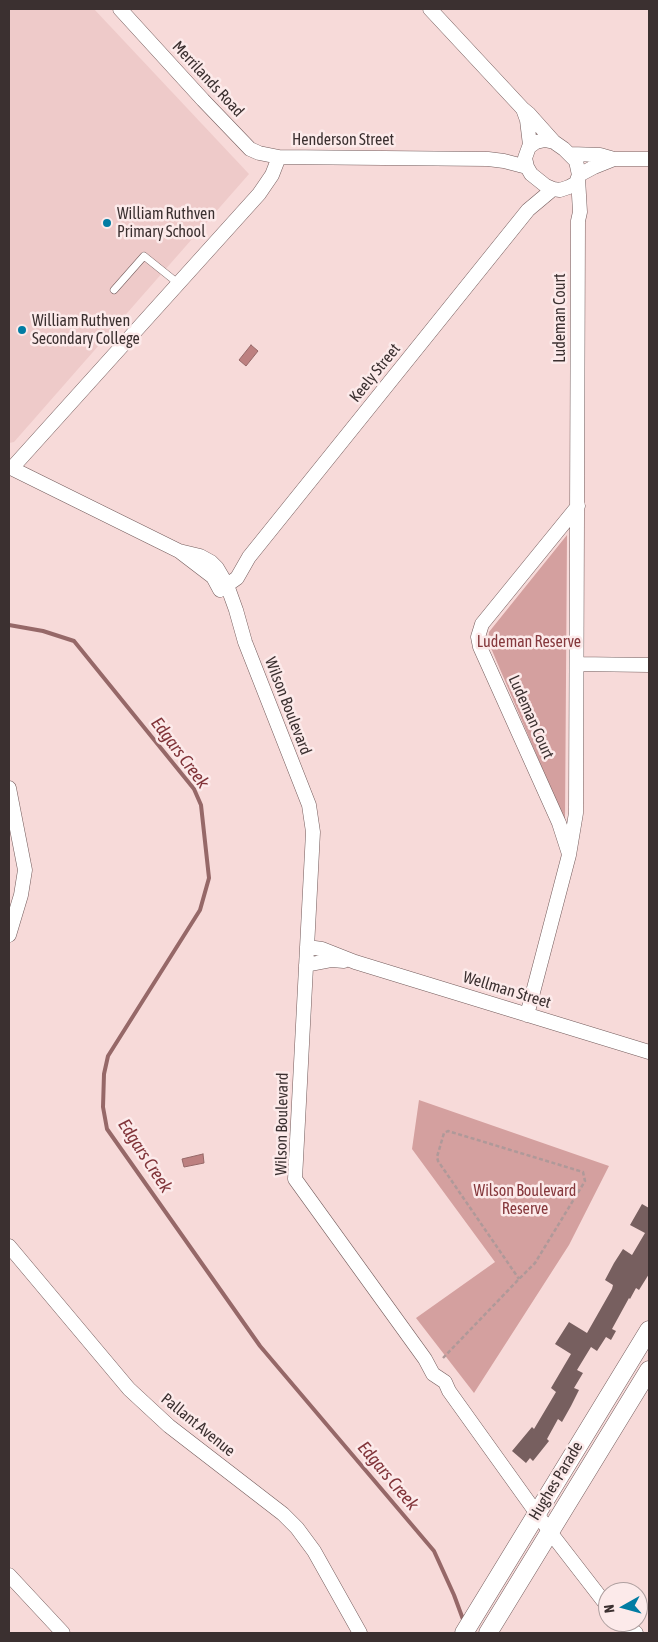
<!DOCTYPE html>
<html>
<head>
<meta charset="utf-8">
<style>
	body { margin:0 }
	#map { position:relative; width:658px; height:1642px; overflow:hidden; background:#f7dad9; font-family:"Asap Condensed",sans-serif }
	canvas { display:block }
	.frame { position:absolute; inset:0; border:10px solid #3b3030; pointer-events:none }
	.north { position:absolute; left:598px; top:1582px; width:50px; height:50px; box-sizing:border-box; background:#fceaea; border:1px solid #afa0a0; border-radius:50%; rotate:263deg; font-size:14px; font-weight:700; line-height:20px; text-align:center; color:#3b3030 }
	.north::after { content:''; display:block; margin:auto; width:18px; height:22px; background:#017ca3; clip-path:polygon(50% 0,100% 100%,50% 72%,0 100%) }
</style>
</head>
<body>
<div id="map">
<canvas width="658" height="1642"></canvas>
<div class="frame"></div>
<div class="north">N</div>
</div>
<script>
const context = document.querySelector('canvas').getContext('2d');
context.lineJoin = 'round';
function fillPath(path, color) {
  context.fillStyle = color;
  context.fill(path, 'evenodd');
}
function toPath(rows) {
  const path = new Path2D();
  for (const r of rows) {
    path.moveTo(r[0], r[1]);
    for (let i = 2; i < r.length; i += 2) path.lineTo(r[i], r[i + 1]);
  }
  return path;
}
function trace(path, color, width, dash) {
  context.strokeStyle = color;
  context.lineWidth = width;
  context.lineCap = dash ? 'butt' : 'round';
  context.setLineDash(dash || []);
  context.stroke(path);
}
function write(font, color, halo, rows, align = 'center') {
  context.font = font + ' "Asap Condensed",sans-serif';
  context.lineWidth = 5;
  context.setLineDash([]);
  context.textBaseline = 'middle';
  context.strokeStyle = halo;
  context.fillStyle = color;
  for (const [text, x, y, turn = 0] of rows) {
    context.save();
    context.translate(x, y);
    context.rotate((+turn || 0) * Math.PI / 180);
    context.textAlign = isNaN(turn) ? turn : align;
    if (halo) context.strokeText(text, 0, 0);
    context.fillText(text, 0, 0);
    context.restore();
  }
}
fillPath(toPath([
	[9,9,94,9,249,174,14,442,9,443]
]), '#eecac9');
fillPath(toPath([
	[567,535,565,822,488,641,489,632],
	[419,1100,609,1166,569,1245,474,1393,416,1318,495,1262,412,1149]
]), '#d4a09f');
const water = toPath([
	[251,345,258,351,246,366,239,360,251,345],
	[203,1154,204,1163,184,1167,182,1159,203,1154]
]);
fillPath(water, '#bd8080');
trace(water, '#966868', 1);
trace(toPath([
	[9,625,43,631,74,641,194,789,201,805,209,878,200,910,108,1056,104,1074,103,1107,107,1129,260,1346,434,1551,454,1595,464,1622]
]), '#966868', 4);
fillPath(toPath([
	[642,1204,649,1208,649,1274,639,1290,636,1288,630,1299,629,1298,612,1329,616,1331,611,1340,606,1337,597,1351,591,1347,577,1370,583,1373,574,1388,579,1390,571,1406,562,1422,558,1419,547,1439,549,1441,533,1461,530,1458,526,1463,512,1451,532,1427,534,1429,556,1392,551,1388,571,1354,555,1344,569,1322,587,1333,612,1289,613,1285,605,1280,614,1263,623,1249,632,1255,645,1233,630,1225]
]), '#775f5f');
const service = toPath([
	[114,290,144,256,179,284]
]);
const minor = toPath([
	[120,9,203,100,250,149,259,153,279,157],
	[430,9,523,109,529,114,554,142],
	[523,109,527,120,530,145],
	[545,140,554,142,564,149,576,161,579,175,576,183,569,187,560,190,553,189,546,186,531,174,527,167,525,158,529,147,536,142,545,140],
	[571,154,600,155,614,159,649,159],
	[579,175,594,167,614,159],
	[9,467,179,551,213,577,220,590],
	[12,468,259,194,272,175,279,157,488,159,504,161,527,167],
	[179,551,200,556,211,562,217,568,227,585,236,610,245,642,309,805,313,832,295,1179,425,1359,433,1374,445,1382,449,1391,550,1532,608,1607],
	[220,586,227,585,237,578,249,557,528,210,553,189],
	[577,664,649,665],
	[9,788,25,870,21,895,9,935],
	[569,854,559,823,480,647,478,637,482,624,578,506],
	[307,947,322,949,355,962,649,1052],
	[306,965,332,960,344,961],
	[527,1015,569,855,576,813,578,221,580,212,578,178],
	[9,1246,129,1389,169,1426,283,1514,297,1528,314,1551,360,1633],
	[9,1575,63,1633],
	[621,1622,636,1633]
]);
const tertiary = toPath([
	[464,1633,649,1330],
	[488,1633,649,1370]
]);
trace(service, '#745c5c', 8);
trace(minor, '#745c5c', 15);
trace(tertiary, '#745c5c', 19);
trace(toPath([
	[443,1358,519,1279,535,1263,585,1181,583,1172,448,1131,444,1133,437,1157,438,1161,519,1279]
]), '#af9999', 2.5, [4, 2.5]);
trace(service, '#fff', 7);
trace(minor, '#fff', 14);
trace(tertiary, '#fff', 18);
for (const [x, y, r, color] of [
	[107,223,5,"#017ca3"],
	[22,330,5,"#017ca3"]
]) {
  const dot = new Path2D();
  dot.arc(x, y, r, 0, 2 * Math.PI);
  context.fillStyle = color;
  context.fill(dot);
  trace(dot, '#fceaea', 2);
}
write('16px', '#3b3030', '#fceaea', [
	["Merrilands Road",208,79,47],
	["Henderson Street",343,140],
	["Ludeman Court",560,318,-90],
	["Keely Street",375,373,-51],
	["Wilson Boulevard",288,706,69],
	["Ludeman Court",531,717,66],
	["Wellman Street",507,990,17],
	["Wilson Boulevard",282,1124,-89],
	["Pallant Avenue",198,1425,39],
	["Hughes Parade",556,1481,-59]
]);
write('16px', '#3b3030', '#fceaea', [
	["William Ruthven",117,214],
	["Primary School",117,232],
	["William Ruthven",32,321],
	["Secondary College",32,339]
], 'left');
write('16px', '#85383c', '#fceaea', [
	["Ludeman Reserve",529,642],
	["Wilson Boulevard",525,1191],
	["Reserve",525,1209]
]);
write('italic 18px', '#813439', '#fceaea', [
	["Edgars Creek",180,753,53],
	["Edgars Creek",145,1156,57],
	["Edgars Creek",388,1476,50]
]);
</script>
</body>
</html>
